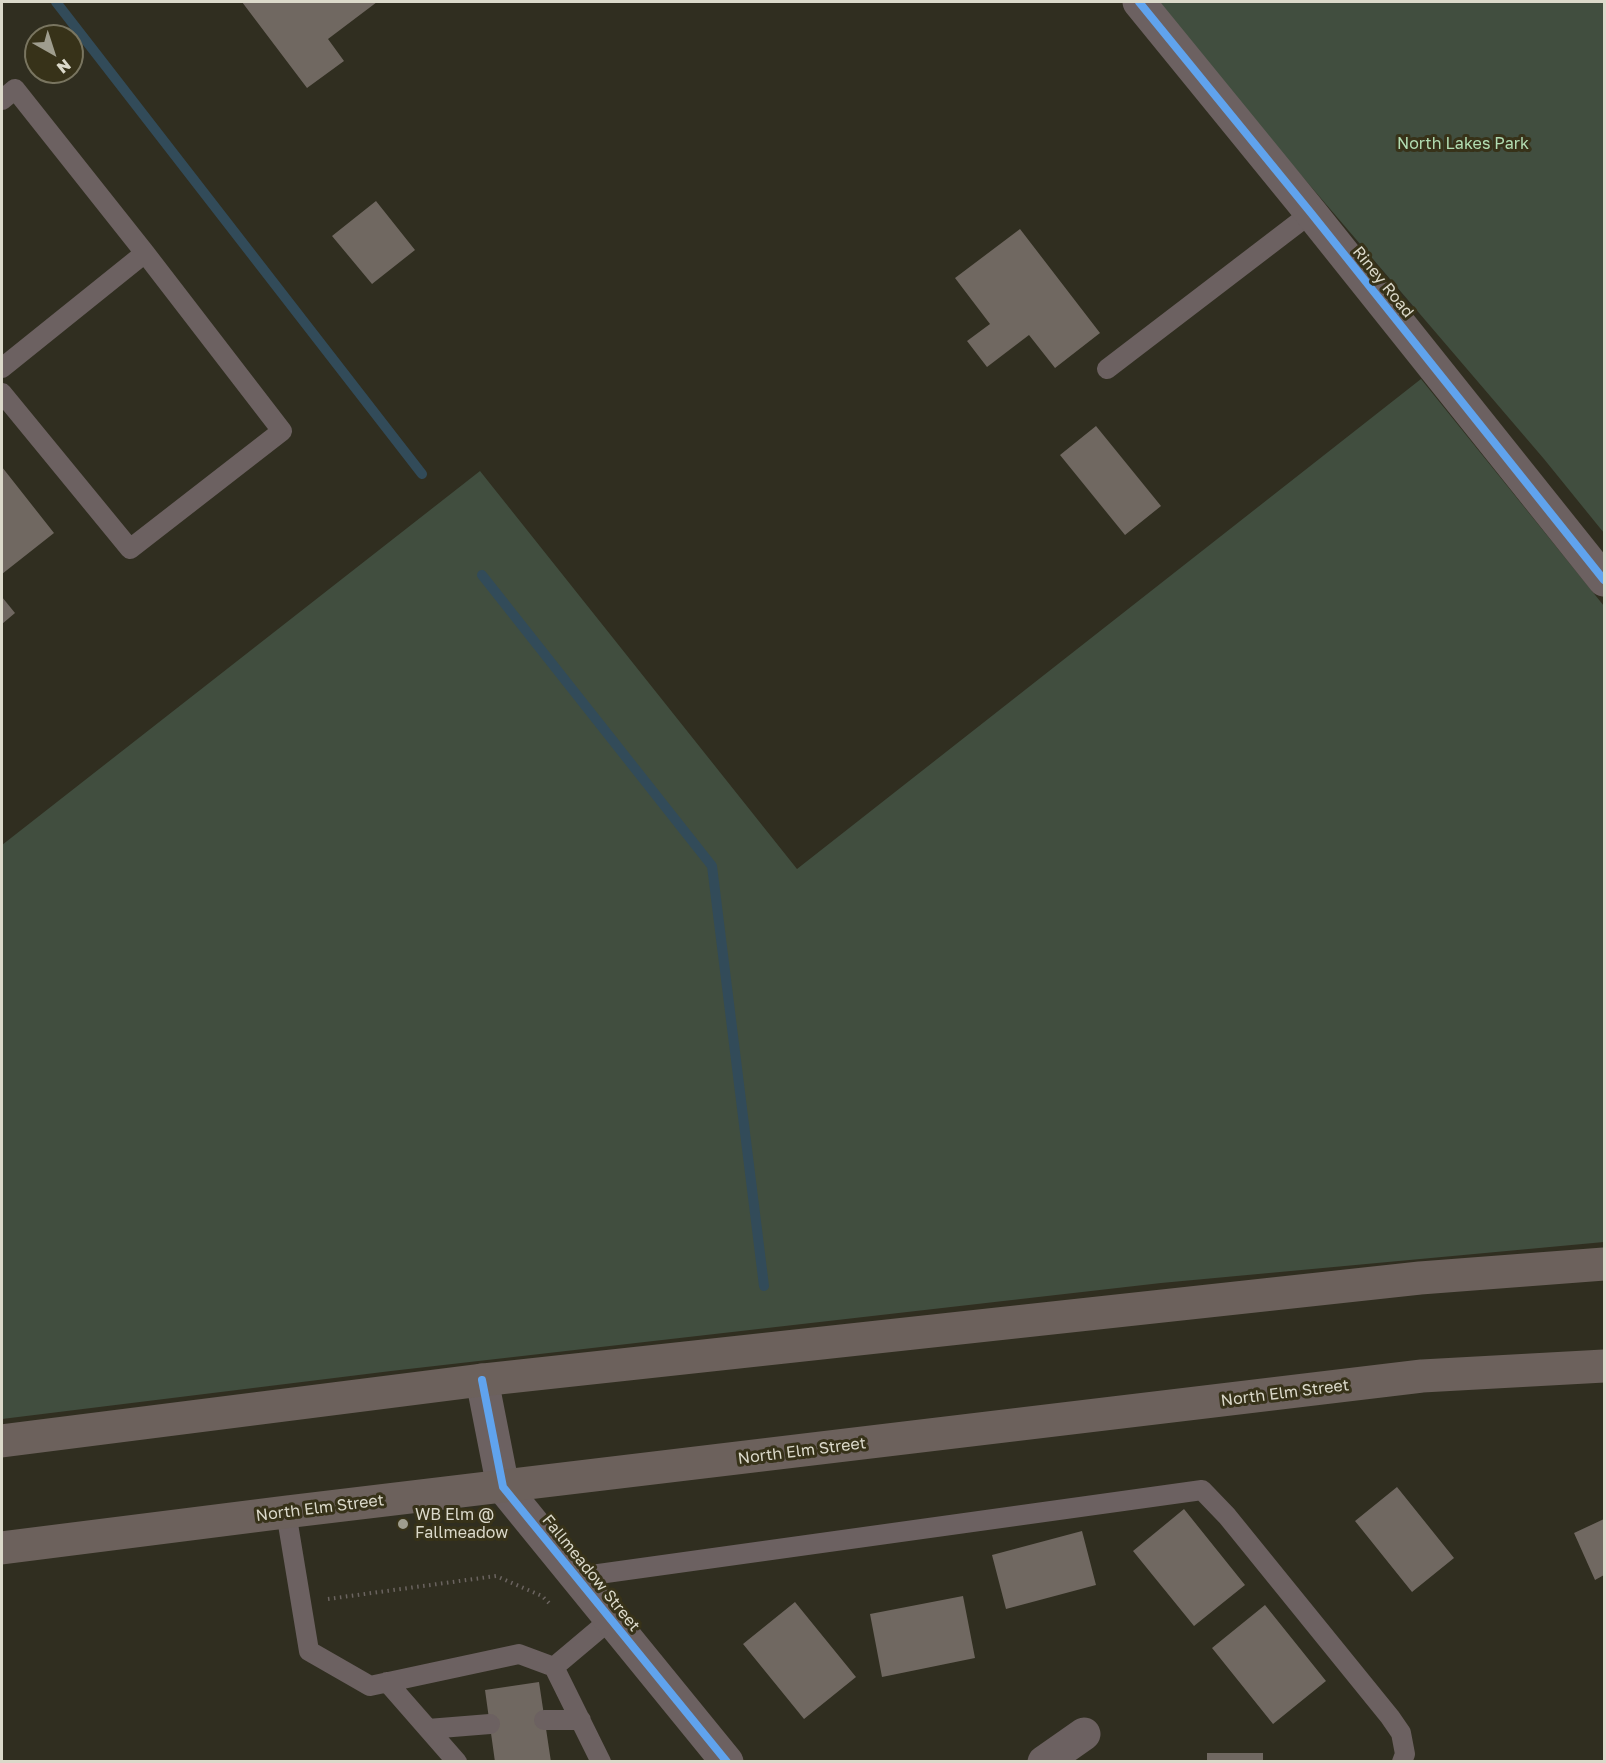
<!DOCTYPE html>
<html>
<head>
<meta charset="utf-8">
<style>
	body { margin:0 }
	#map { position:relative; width:1606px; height:1763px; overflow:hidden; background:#302e20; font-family:"Golos Text",sans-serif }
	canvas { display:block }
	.frame { position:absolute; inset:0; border:3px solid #dbd9ca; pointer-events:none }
	.north { position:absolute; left:24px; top:24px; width:60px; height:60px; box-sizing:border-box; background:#373219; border:2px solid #797560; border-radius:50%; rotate:141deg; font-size:16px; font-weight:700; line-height:24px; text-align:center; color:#dbd9ca }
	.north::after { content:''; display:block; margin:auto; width:21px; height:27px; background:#9f9d8e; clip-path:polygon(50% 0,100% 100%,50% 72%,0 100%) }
</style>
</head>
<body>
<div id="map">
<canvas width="1606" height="1763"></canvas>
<div class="frame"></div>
<div class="north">N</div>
</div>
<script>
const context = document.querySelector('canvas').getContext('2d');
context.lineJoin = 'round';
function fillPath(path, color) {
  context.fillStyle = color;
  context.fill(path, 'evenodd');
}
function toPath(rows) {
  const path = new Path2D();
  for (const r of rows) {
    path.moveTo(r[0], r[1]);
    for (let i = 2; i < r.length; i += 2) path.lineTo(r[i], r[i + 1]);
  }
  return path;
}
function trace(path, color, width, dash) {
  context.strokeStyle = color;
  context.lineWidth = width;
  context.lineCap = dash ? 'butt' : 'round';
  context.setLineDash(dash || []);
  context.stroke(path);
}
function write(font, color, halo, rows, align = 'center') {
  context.font = font + ' "Golos Text",sans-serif';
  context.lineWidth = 6;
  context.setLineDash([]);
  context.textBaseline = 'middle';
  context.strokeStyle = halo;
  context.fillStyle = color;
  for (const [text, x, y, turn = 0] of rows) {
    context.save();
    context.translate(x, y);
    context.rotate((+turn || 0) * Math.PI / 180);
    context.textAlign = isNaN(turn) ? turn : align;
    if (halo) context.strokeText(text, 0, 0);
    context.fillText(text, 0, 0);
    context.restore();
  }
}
fillPath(toPath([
	[1153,2,1604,2,1604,533,1544,459],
	[1421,379,1604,606,1604,1242,1161,1283,391,1371,2,1419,2,845,480,471,797,869]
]), '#414e3f');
trace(toPath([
	[56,2,422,474],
	[482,575,712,866,764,1286]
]), '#324b59', 10);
fillPath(toPath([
	[242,2,377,2,328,39,344,61,307,88],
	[376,201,415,250,372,284,332,236],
	[1020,229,1100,333,1055,368,1029,335,987,367,967,341,990,324,955,278],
	[1096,426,1161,506,1125,535,1060,455],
	[2,467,54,533,2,574],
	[2,597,15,613,2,624],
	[1397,1487,1454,1558,1412,1592,1355,1521],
	[1184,1509,1245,1585,1194,1626,1133,1551],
	[1604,1519,1604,1575,1595,1580,1574,1533],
	[1082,1531,1096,1585,1006,1609,992,1555],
	[963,1596,975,1658,882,1677,870,1614],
	[795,1602,856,1677,804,1719,743,1644],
	[1265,1605,1326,1681,1273,1724,1212,1648],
	[539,1682,551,1762,495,1762,485,1690],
	[1207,1753,1263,1753,1263,1762,1207,1762]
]), '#706861');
trace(toPath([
	[328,1599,496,1576,542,1596,551,1605]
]), '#6b6460', 4, [1.5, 4.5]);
trace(toPath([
	[2,100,15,89,145,253,282,431,130,549,2,393],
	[2,368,145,253],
	[1107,369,1311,213],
	[286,1512,309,1651,370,1686,519,1654,554,1667,601,1762],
	[577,1577,1202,1490,1227,1516,1390,1717,1401,1733,1405,1754,1402,1762],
	[554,1667,611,1619],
	[387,1682,457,1762],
	[544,1720,581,1720],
	[428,1729,490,1724]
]), '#6c6161', 20);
trace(toPath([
	[1139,2,1311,213,1604,580],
	[482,1380,503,1487,727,1762],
	[1044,1762,1084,1734]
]), '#6c6161', 33);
trace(toPath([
	[2,1441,482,1380,1420,1278,1604,1264],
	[2,1548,286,1512,1422,1376,1604,1366]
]), '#6c615c', 33);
trace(toPath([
	[1139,2,1311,213,1604,580],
	[482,1380,503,1487,727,1762]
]), '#60a3ed', 8);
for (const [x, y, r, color] of [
	[403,1524,6,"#9f9d8e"]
]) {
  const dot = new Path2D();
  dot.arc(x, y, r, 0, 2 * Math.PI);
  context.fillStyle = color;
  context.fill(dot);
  trace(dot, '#373219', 2);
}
write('16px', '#b2ddb2', '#373219', [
	["North Lakes Park",1463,144]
]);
write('16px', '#dbd9ca', '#373219', [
	["Riney Road",1383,282,51],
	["North Elm Street",1285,1393,-7],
	["North Elm Street",802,1451,-7],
	["North Elm Street",320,1508,-7],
	["Fallmeadow Street",591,1573,51]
]);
write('16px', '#dbd9ca', '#373219', [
	["WB Elm @",415,1515],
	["Fallmeadow",415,1533]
], 'left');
</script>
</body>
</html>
